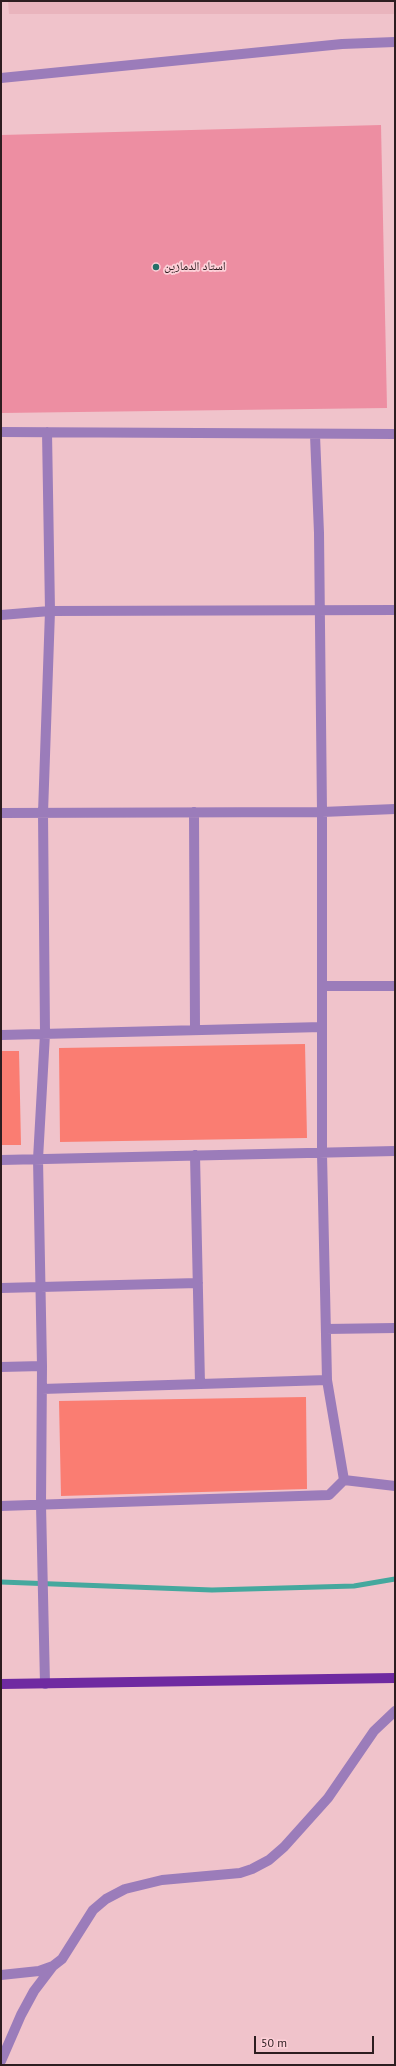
<!DOCTYPE html>
<html>
<head>
<meta charset="utf-8">
<style>
	body { margin:0 }
	#map { position:relative; width:396px; height:2066px; overflow:hidden; background:#f0c3cb; font-family:"PT Sans",sans-serif }
	canvas { display:block }
	.frame { position:absolute; inset:0; border:2px solid #2d1d20; pointer-events:none }
	.scale { position:absolute; left:254px; top:2036px; width:120px; height:18px; box-sizing:border-box; border:2px solid #2d1d20; border-top:0; padding-left:5px; font-size:12px; line-height:14px; white-space:nowrap; color:#2d1d20; -webkit-text-stroke:3px #fdd0d8; paint-order:stroke }
</style>
</head>
<body>
<div id="map">
<canvas width="396" height="2066"></canvas>
<div class="frame"></div>
<div class="scale">50 m</div>
</div>
<script>
const context = document.querySelector('canvas').getContext('2d');
context.lineJoin = 'round';
function fillPath(path, color) {
  context.fillStyle = color;
  context.fill(path, 'evenodd');
}
function toPath(rows) {
  const path = new Path2D();
  for (const r of rows) {
    path.moveTo(r[0], r[1]);
    for (let i = 2; i < r.length; i += 2) path.lineTo(r[i], r[i + 1]);
  }
  return path;
}
function trace(path, color, width, dash) {
  context.strokeStyle = color;
  context.lineWidth = width;
  context.lineCap = dash ? 'butt' : 'round';
  context.setLineDash(dash || []);
  context.stroke(path);
}
function write(font, color, halo, rows, align = 'center') {
  context.font = font + ' "PT Sans","Noto Naskh Arabic",sans-serif';
  context.lineWidth = 3.5;
  context.setLineDash([]);
  context.textBaseline = 'middle';
  context.strokeStyle = halo;
  context.fillStyle = color;
  for (const [text, x, y, turn = 0] of rows) {
    context.save();
    context.translate(x, y);
    context.rotate((+turn || 0) * Math.PI / 180);
    context.textAlign = isNaN(turn) ? turn : align;
    if (halo) context.strokeText(text, 0, 0);
    context.fillText(text, 0, 0);
    context.restore();
  }
}
fillPath(toPath([
	[8,1,395,1,395,14,9,14]
]), '#e9b4bd');
fillPath(toPath([
	[381,125,387,408,1,413,1,135]
]), '#ed8ea2');
trace(toPath([
	[1,1582,212,1590,354,1586,395,1579]
]), '#45a89e', 5);
fillPath(toPath([
	[305,1044,307,1138,60,1142,59,1048],
	[1,1051,19,1051,21,1145,1,1145],
	[306,1397,307,1489,61,1496,59,1401]
]), '#fa7d72');
trace(toPath([
	[1,78,342,44,395,42],
	[1,432,395,434],
	[315,435,319,533,322,812,322,1154,327,1380,344,1480],
	[1,615,50,611,395,610],
	[194,812,195,1030],
	[1,813,322,812,395,809],
	[322,986,395,986],
	[1,1035,322,1027],
	[195,1155,200,1384],
	[1,1160,395,1151],
	[1,1288,198,1283],
	[326,1329,395,1328],
	[1,1367,42,1366],
	[42,1389,327,1380],
	[1,1506,329,1495,344,1480,395,1486],
	[45,1684,41,1505,42,1366,38,1159,45,1034,43,813,50,611,47,432],
	[1,1975,39,1971,53,1966,62,1959,93,1910,106,1899,125,1889,162,1880,240,1873,252,1869,269,1860,284,1847,328,1798,374,1731,395,1711],
	[1,2061,21,2015,34,1991,53,1966]
]), '#9b7cba', 10);
trace(toPath([
	[1,1684,395,1678]
]), '#6f2aa1', 10);
for (const [x, y, r, color] of [
	[156,267,4,"#266f68"]
]) {
  const dot = new Path2D();
  dot.arc(x, y, r, 0, 2 * Math.PI);
  context.fillStyle = color;
  context.fill(dot);
  trace(dot, '#fdd0d8', 1.5);
}
write('12px', '#2d1d20', '#fdd0d8', [
	["استاد الدمازين",164,267]
], 'left');
</script>
</body>
</html>
